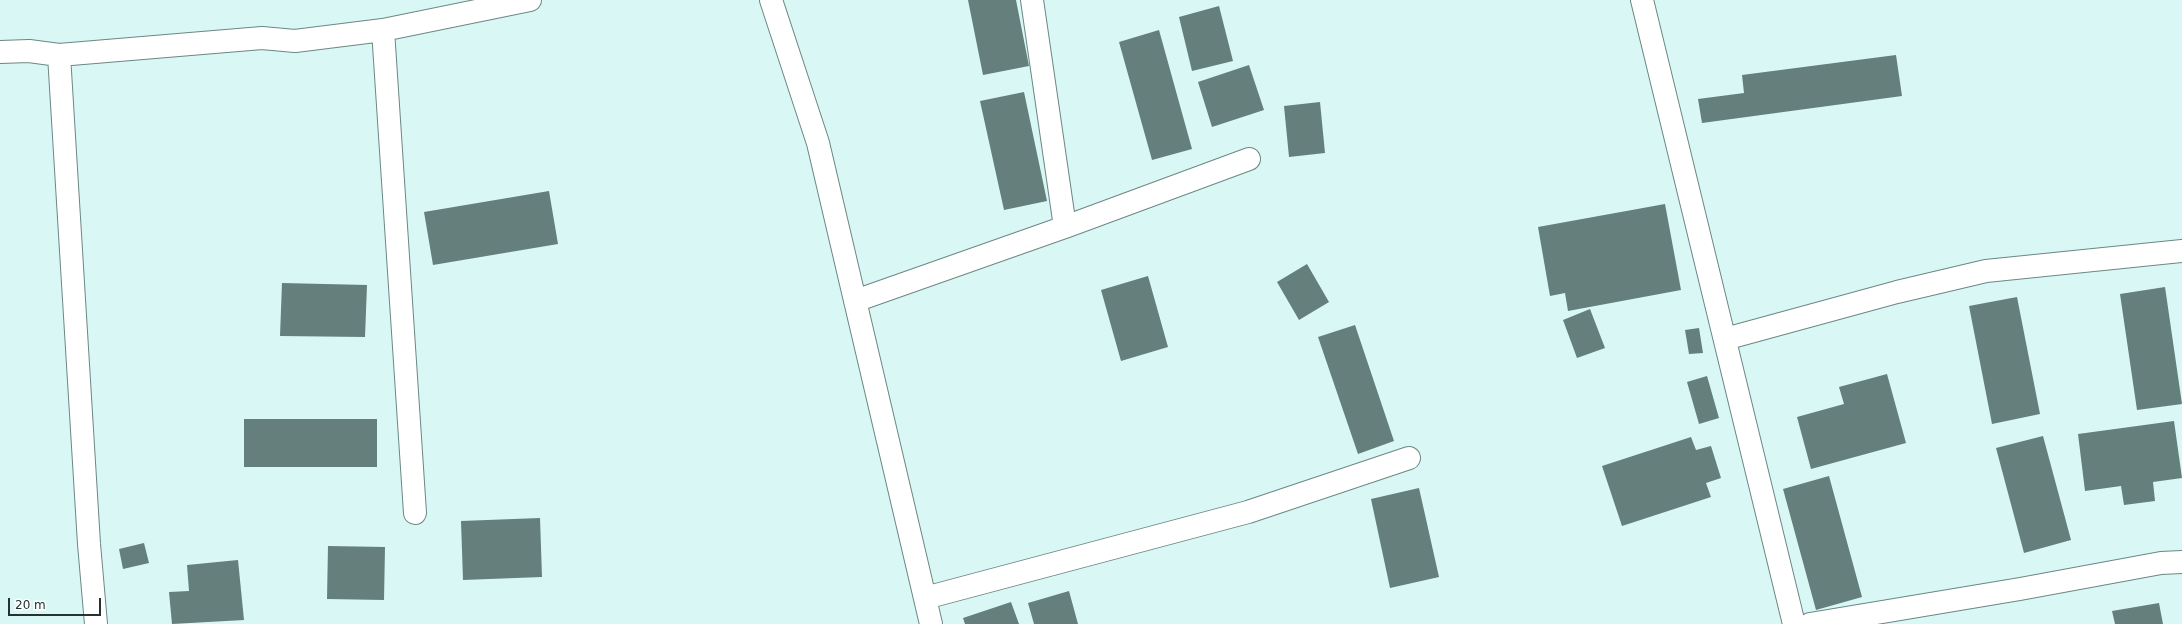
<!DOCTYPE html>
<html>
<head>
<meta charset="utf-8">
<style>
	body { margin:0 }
	#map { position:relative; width:2182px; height:624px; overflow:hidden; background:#d9f7f4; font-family:"DejaVu Sans",sans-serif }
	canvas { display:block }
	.scale { position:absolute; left:8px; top:598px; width:93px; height:18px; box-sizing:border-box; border:2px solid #263130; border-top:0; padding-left:5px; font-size:12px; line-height:14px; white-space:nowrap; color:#263130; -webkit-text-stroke:3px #f9fffe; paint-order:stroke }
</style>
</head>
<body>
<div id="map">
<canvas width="2182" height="624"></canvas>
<div class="scale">20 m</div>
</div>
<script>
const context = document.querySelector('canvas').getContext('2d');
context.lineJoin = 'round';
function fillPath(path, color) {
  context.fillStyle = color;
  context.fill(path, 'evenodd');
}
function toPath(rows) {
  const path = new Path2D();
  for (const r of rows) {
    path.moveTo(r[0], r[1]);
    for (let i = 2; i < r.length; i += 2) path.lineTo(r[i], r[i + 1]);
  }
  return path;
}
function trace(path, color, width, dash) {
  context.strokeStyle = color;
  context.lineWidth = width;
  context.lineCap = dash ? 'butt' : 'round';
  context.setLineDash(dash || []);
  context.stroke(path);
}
fillPath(toPath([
	[968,0,1016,0,1029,66,983,75],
	[1219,6,1233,61,1192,71,1179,17],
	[1159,30,1192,149,1152,160,1119,42],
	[1896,55,1902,96,1702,123,1698,99,1744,93,1742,75],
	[1249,65,1264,110,1212,127,1198,82],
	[1024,92,1047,201,1004,210,980,101],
	[1320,102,1325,153,1289,157,1284,106],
	[549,191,558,244,433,265,424,212],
	[1665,204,1681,290,1568,311,1565,293,1550,296,1538,227],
	[1307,264,1329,302,1299,320,1277,282],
	[1148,276,1168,347,1121,361,1101,290],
	[282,283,367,285,365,337,280,336],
	[2165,287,2182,404,2137,410,2120,294],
	[2017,297,2040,414,1992,424,1969,306],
	[1590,309,1605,348,1577,358,1563,320],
	[1355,325,1394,441,1358,454,1318,337],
	[1699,328,1703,353,1689,354,1685,330],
	[1887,374,1906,443,1811,469,1797,417,1844,404,1839,387],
	[1707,376,1719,418,1699,424,1687,382],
	[244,419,377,419,377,467,244,467],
	[2174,421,2182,478,2153,482,2155,501,2124,505,2121,486,2085,491,2078,434],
	[2043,436,2071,540,2024,553,1996,448],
	[1691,437,1696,450,1711,446,1721,478,1706,483,1711,497,1622,526,1602,466],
	[1829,476,1862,597,1816,610,1783,489],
	[1419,488,1439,577,1390,588,1371,499],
	[540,518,542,577,463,580,461,521],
	[144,543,149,563,123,569,119,549],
	[328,546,385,547,384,600,327,599],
	[238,560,244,620,172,624,169,592,189,591,187,565],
	[1069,591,1078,624,1034,624,1028,603],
	[1011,602,1019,624,965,624,963,618],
	[2159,603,2163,624,2115,624,2112,611]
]), '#647f7c');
const minor = toPath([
	[771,0,818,143,931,624],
	[1642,0,1794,624],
	[383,30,415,513],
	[0,52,29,51,59,55,89,544,96,624],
	[59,55,262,38,295,41,383,30,530,0],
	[1065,227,1249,159],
	[855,301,1065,227,1032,0],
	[1725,339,1897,292,1986,271,2182,251],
	[925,598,1248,512,1409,458],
	[1810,624,2020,589,2161,563,2182,562]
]);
trace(minor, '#6c8784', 24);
trace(minor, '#fff', 22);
</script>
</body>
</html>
